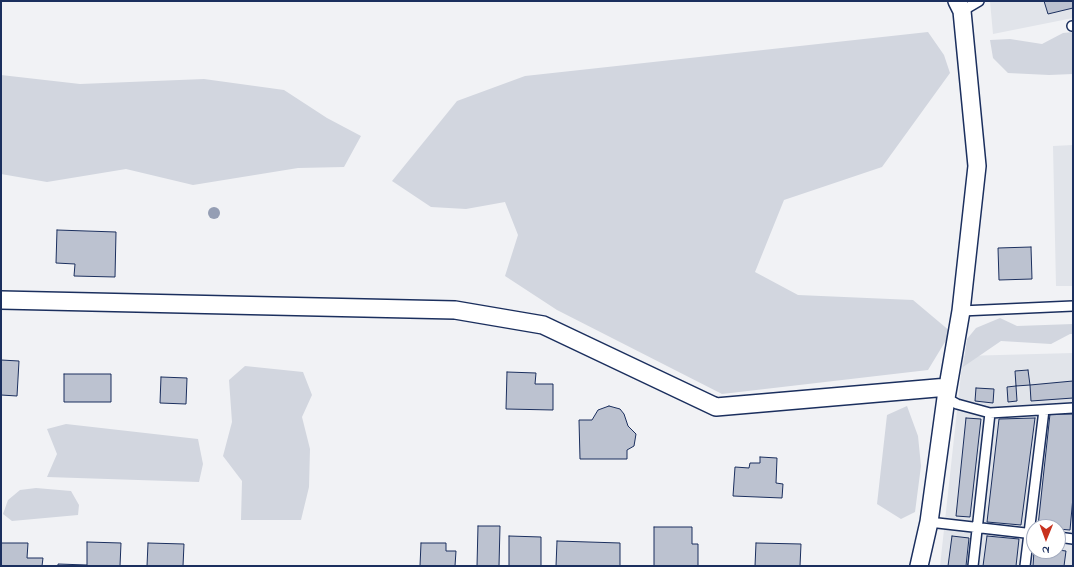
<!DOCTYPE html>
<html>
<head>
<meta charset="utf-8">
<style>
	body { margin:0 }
	#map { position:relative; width:1074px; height:567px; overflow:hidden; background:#f1f2f5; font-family:"Indie Flower",sans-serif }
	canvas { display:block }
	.frame { position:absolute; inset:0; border:2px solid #1b2f5e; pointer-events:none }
	.north { position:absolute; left:1026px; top:519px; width:40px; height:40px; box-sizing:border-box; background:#fff; border:1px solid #a4acbf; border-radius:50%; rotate:181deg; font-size:11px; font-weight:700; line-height:16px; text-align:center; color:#1b2f5e }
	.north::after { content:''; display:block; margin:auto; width:14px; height:18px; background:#c8321e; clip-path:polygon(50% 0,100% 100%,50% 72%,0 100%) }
</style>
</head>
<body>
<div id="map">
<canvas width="1074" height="567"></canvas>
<div class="frame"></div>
<div class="north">N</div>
</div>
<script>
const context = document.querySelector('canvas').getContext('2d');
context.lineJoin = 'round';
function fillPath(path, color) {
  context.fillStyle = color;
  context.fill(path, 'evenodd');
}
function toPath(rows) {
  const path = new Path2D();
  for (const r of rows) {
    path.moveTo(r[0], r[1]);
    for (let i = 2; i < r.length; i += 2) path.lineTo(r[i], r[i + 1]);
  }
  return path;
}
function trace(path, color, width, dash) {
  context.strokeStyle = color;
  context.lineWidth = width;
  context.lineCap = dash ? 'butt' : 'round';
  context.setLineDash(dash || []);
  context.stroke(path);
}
fillPath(toPath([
	[990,1,1073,1,1073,18,993,34],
	[1073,145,1073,286,1056,286,1053,146],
	[1073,353,1073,566,940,566,963,356],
	[1034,527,1058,527,1058,551,1034,551]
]), '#e1e4ea');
fillPath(toPath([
	[928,32,944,55,950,73,882,167,784,200,755,272,798,295,913,300,951,332,928,370,722,394,557,310,505,276,518,235,505,202,466,209,431,207,392,181,457,101,525,76],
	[1073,32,1073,74,1049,75,1008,73,993,58,990,40,1010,39,1042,44,1063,33],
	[1,75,80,84,204,79,284,90,327,118,361,136,344,167,298,168,193,185,126,169,47,182,1,174],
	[1000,318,1017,326,1073,324,1073,334,1070,334,1051,344,1001,341,963,367,967,339,976,328],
	[245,366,303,372,312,395,302,417,310,449,309,487,301,520,241,520,242,481,223,456,232,422,229,380],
	[907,406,918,436,921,466,915,512,901,519,877,504,887,415],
	[66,424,198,439,203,464,199,482,47,477,57,454,47,429],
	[36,488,71,491,79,505,78,515,12,521,3,514,8,500,20,490]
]), '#d2d6df');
const building = toPath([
	[1044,1,1073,1,1073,8,1048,14,1044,1],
	[57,230,116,232,115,277,74,276,75,264,56,263,57,230],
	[1031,247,1032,279,999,280,998,248,1031,247],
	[1,360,19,361,17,396,1,395,1,360],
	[1028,370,1030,385,1016,386,1015,371,1028,370],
	[507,372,536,373,535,384,553,384,553,410,506,409,507,372],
	[64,374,111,374,111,402,64,402,64,374],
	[161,377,187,378,186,404,160,403,161,377],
	[1073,381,1073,398,1031,401,1030,385,1073,381],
	[1016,386,1017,401,1008,402,1007,387,1016,386],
	[976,388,994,389,993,403,975,401,976,388],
	[609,406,620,409,624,414,628,426,636,434,634,446,627,450,627,459,580,459,579,420,592,420,598,410,609,406],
	[1050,414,1073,414,1073,497,1070,530,1058,529,1058,527,1038,526,1050,414],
	[966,418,981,419,970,517,956,516,966,418],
	[1035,418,1021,525,987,522,999,419,1035,418],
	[760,457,777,458,776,483,783,484,782,498,733,496,735,467,749,468,750,463,760,463,760,457],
	[478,526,500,526,499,566,477,566,478,526],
	[654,527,692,527,692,544,698,544,698,566,654,566,654,527],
	[509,536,541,537,541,566,509,566,509,536],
	[952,536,969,538,966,566,948,566,952,536],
	[987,536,1019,539,1016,566,983,566,987,536],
	[557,541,620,543,620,566,556,566,557,541],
	[87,542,121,543,120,566,58,566,58,564,87,565,87,542],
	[1,543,28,543,27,558,43,558,42,566,1,566,1,543],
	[148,543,184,544,183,566,147,566,148,543],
	[421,543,446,543,446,551,456,551,455,566,420,566,421,543],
	[756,543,801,544,800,566,755,566,756,543],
	[1058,550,1066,551,1064,566,1033,566,1034,551,1058,550]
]);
fillPath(building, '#bcc2d0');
trace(building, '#1b2f5e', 1);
const service = toPath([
	[962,11,979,1],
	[1072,26,1073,26],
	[961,311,1073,306],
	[946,398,957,404,990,413,1073,408],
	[929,522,1034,534],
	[1058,537,1073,539],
	[973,566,990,413],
	[1025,566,1044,410]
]);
const minor = toPath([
	[1,300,455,310,543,325,716,407,948,387],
	[919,566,929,522,946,398,961,311,977,166,962,11,957,1]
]);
trace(service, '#1b2f5e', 12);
trace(minor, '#1b2f5e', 20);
trace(service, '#fff', 9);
trace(minor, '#fff', 17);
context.fillStyle = '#959eb4';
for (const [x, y] of [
	[214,213]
]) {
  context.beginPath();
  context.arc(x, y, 6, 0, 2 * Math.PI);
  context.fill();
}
</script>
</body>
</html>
